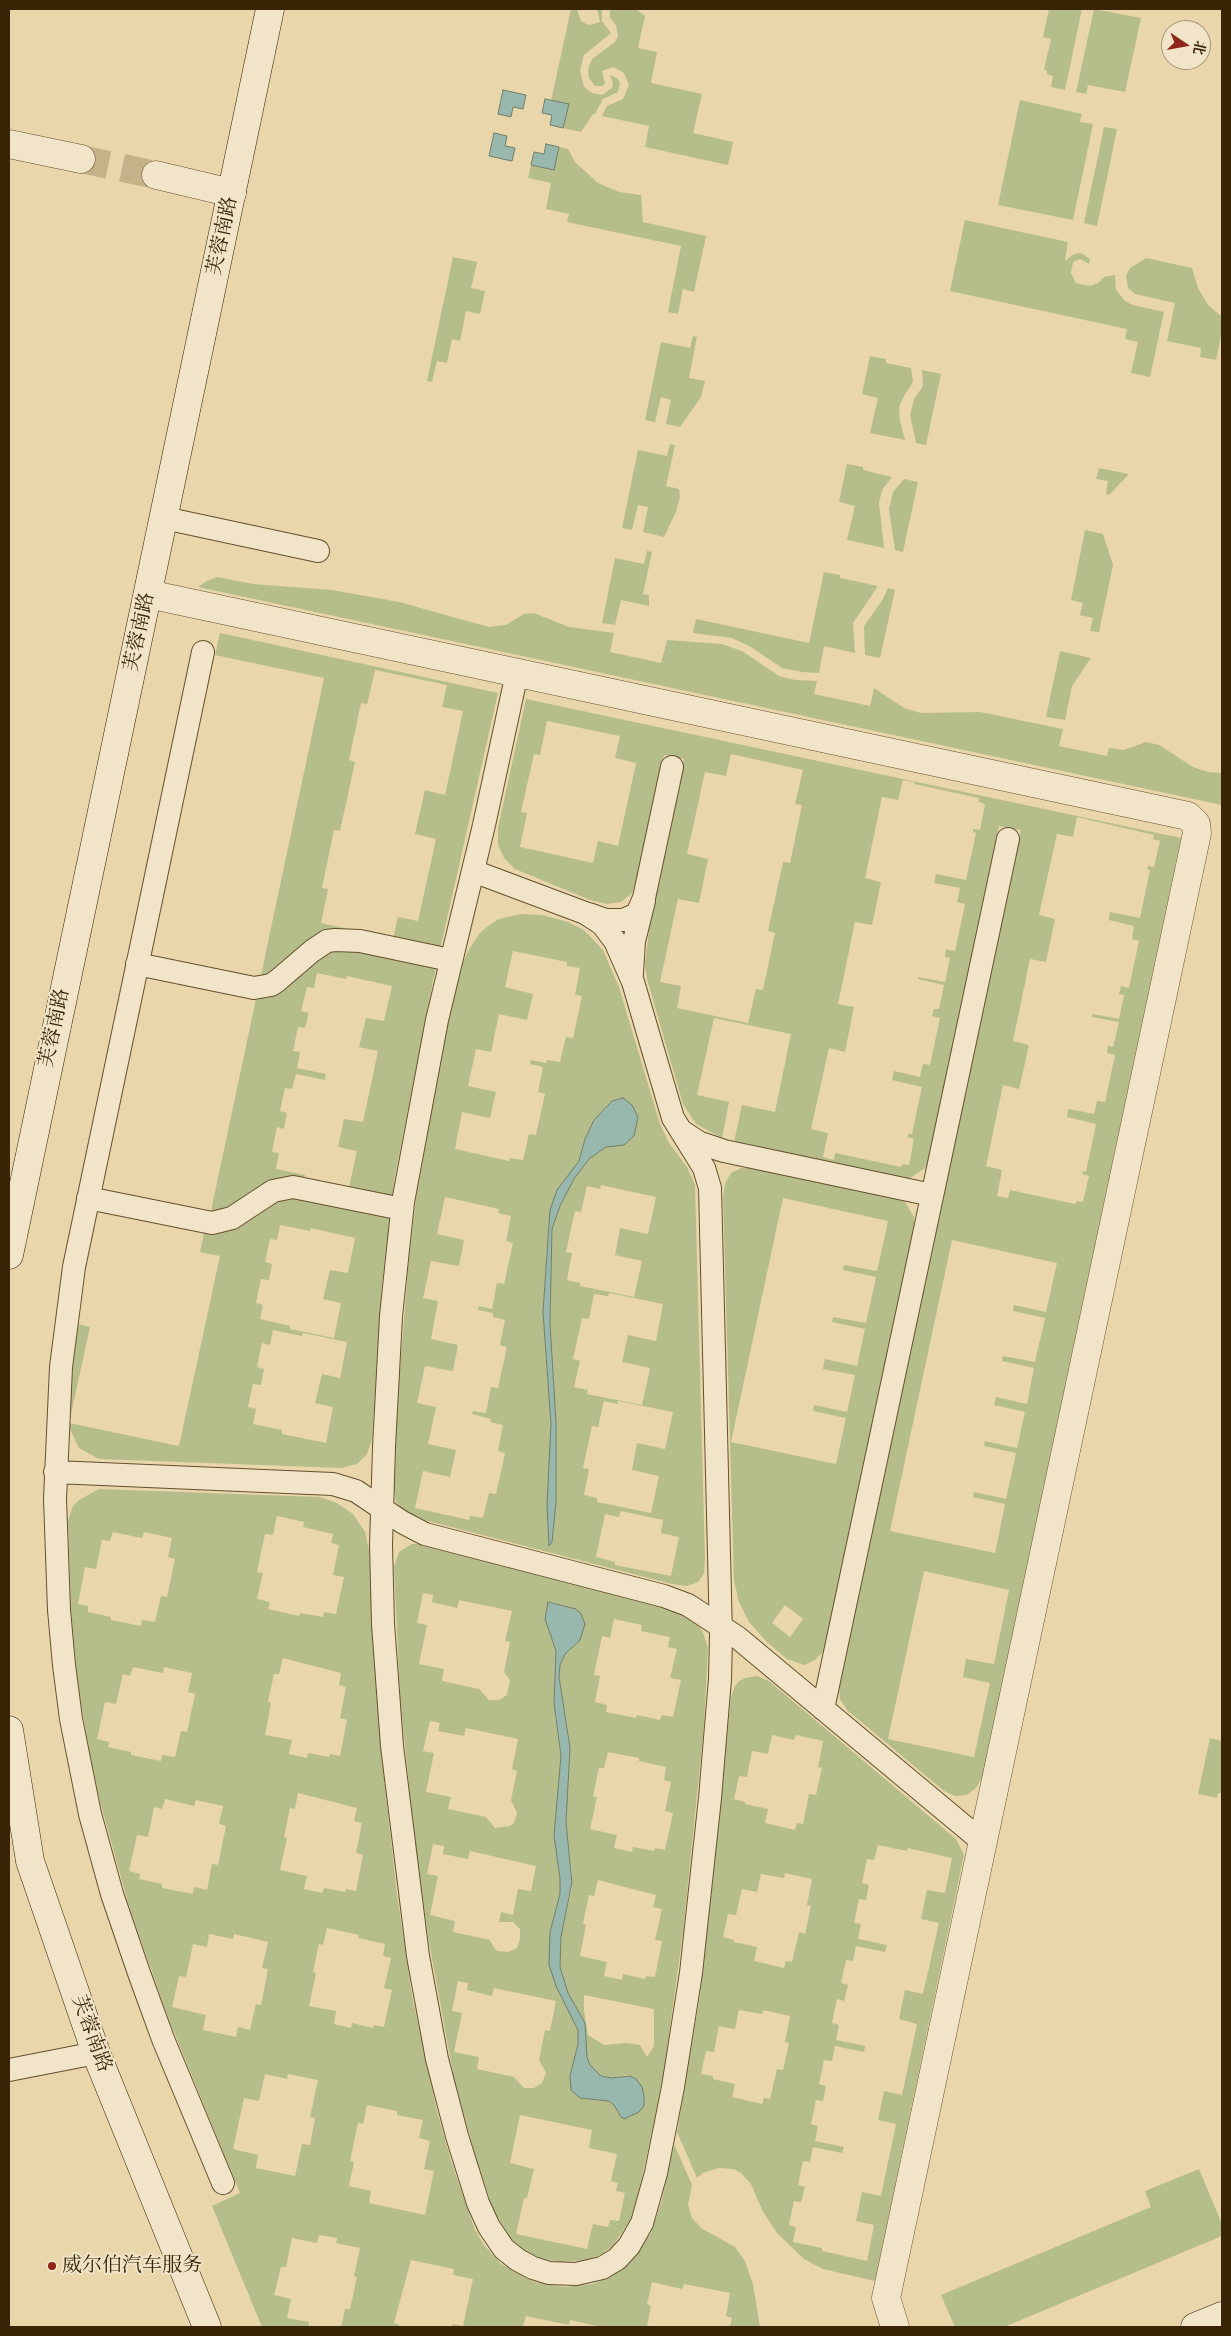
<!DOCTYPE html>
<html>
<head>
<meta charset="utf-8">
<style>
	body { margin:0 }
	#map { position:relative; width:1231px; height:2336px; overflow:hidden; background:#e9d6aa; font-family:"Gentium Book Plus","Noto Serif SC",serif }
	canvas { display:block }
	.frame { position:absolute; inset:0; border:10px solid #392405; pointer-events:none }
	.north { position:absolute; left:1161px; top:20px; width:50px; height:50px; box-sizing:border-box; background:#f1e4c8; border:1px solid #a7977a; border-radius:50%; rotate:102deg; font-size:14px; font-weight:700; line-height:20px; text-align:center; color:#392405 }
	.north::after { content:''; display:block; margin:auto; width:18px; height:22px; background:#8f2418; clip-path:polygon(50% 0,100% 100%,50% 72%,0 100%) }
</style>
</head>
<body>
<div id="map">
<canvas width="1231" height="2336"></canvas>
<div class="frame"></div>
<div class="north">北</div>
</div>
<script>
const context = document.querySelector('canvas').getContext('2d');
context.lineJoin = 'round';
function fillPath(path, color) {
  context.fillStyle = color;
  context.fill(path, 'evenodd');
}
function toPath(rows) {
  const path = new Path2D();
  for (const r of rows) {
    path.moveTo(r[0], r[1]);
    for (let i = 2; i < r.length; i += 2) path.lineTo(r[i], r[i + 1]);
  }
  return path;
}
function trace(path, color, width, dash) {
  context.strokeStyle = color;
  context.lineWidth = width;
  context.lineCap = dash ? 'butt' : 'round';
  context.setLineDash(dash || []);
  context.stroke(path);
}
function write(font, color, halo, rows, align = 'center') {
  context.font = font + ' "Gentium Book Plus","Noto Serif SC",serif';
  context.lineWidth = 4;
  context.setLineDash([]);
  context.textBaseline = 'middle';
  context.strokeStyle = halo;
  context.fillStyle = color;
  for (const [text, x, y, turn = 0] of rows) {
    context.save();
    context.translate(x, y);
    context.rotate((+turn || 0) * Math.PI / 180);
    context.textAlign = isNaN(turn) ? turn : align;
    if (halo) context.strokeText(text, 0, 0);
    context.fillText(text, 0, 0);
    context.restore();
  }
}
fillPath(toPath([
	[571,9,577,9,581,21,589,25,600,22,597,9,602,9,602,21,611,33,584,55,580,70,584,87,592,93,602,95,612,88,613,83,610,75,617,78,620,82,618,92,603,99,595,114,593,114,581,132,563,128,568,104,551,101],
	[610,9,636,9,645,16,638,48,657,52,651,83,702,94,693,133,733,142,728,165,645,147,649,126,602,116,607,106,623,99,629,85,624,73,613,67,602,71,605,83,603,86,595,86,589,78,588,69,592,59,615,42,618,36,616,25,610,18],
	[1049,9,1082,9,1065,90,1051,87,1053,76,1047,74,1047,70,1044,70,1051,39,1043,37],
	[1094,9,1141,18,1125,92,1088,85,1086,94,1076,92],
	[1020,100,1082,114,1080,122,1093,124,1073,220,998,205],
	[1104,127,1117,129,1097,226,1084,223],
	[559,147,568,149,575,162,598,183,619,192,641,195,643,222,706,236,694,292,683,289,678,314,668,312,681,246,567,222,569,214,546,209,551,183,528,178,531,165,554,170],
	[965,220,1068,242,1065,261,1074,254,1081,253,1090,259,1089,264,1080,259,1073,262,1071,273,1076,283,1090,286,1098,283,1104,277,1115,275,1116,290,1125,301,1133,305,1164,312,1150,377,1131,373,1138,342,1125,339,1127,329,950,291],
	[453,257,477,262,471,288,485,291,480,314,466,311,460,341,452,339,447,363,437,361,432,382,427,381],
	[1146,258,1192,268,1198,288,1208,305,1222,317,1222,331,1216,360,1200,357,1201,348,1167,341,1175,303,1135,294,1128,288,1126,276,1130,268],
	[693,336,697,337,689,378,705,381,701,397,680,427,666,424,671,400,661,397,655,422,645,420,661,342,690,348],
	[870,356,886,359,886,363,911,368,913,382,904,396,899,407,900,421,905,440,870,433,878,398,862,394],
	[922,370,941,374,926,445,916,443,910,415,914,399,923,386],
	[670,444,675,445,666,486,679,489,680,497,676,512,664,537,643,532,648,507,638,505,632,530,622,528,638,450,667,456],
	[847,464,863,467,863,470,892,477,882,490,879,503,884,548,847,540,855,506,839,502],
	[1099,468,1129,474,1109,495,1106,494,1108,481,1096,479],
	[904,479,918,482,903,552,895,550,889,509,893,492],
	[1085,530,1103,534,1113,565,1099,632,1090,631,1093,618,1080,615,1083,603,1071,600],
	[647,551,652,552,643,594,649,595,649,606,621,600,615,625,602,623,615,558,644,564],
	[824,572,840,575,840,578,878,586,853,623,855,653,824,646,819,673,802,672,782,668,751,647,732,638,693,633,696,619,809,643],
	[217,577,253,584,332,590,399,602,489,627,506,625,524,614,534,613,569,627,614,633,610,652,661,663,667,640,722,644,742,651,779,676,795,680,817,681,814,694,870,706,874,688,904,708,921,713,980,712,1063,729,1059,746,1107,756,1109,748,1124,750,1146,742,1159,745,1193,767,1208,772,1222,773,1222,805,198,587,207,581],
	[888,588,895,590,880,658,865,655,864,626,883,599],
	[220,633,498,693,433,981,394,1181,382,1285,372,1439,367,1454,357,1464,341,1468,99,1459,79,1448,69,1427,70,1395,78,1324,90,1327,69,1423,179,1446,220,1256,200,1252,209,1210,211,1211,324,678,215,655],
	[375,670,447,685,442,707,463,711,445,795,425,790,415,834,436,839,418,921,398,917,393,939,321,923,328,889,322,888,334,830,340,831,355,762,349,760,361,703,367,704],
	[317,973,346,979,347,976,392,986,384,1021,366,1018,359,1047,378,1051,363,1122,344,1119,338,1147,357,1151,349,1187,304,1178,305,1175,276,1169,279,1153,272,1152,277,1127,284,1129,287,1113,280,1111,285,1088,292,1089,296,1074,325,1080,326,1074,297,1068,300,1052,293,1051,298,1027,305,1028,309,1013,301,1011,307,987,314,988],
	[280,1225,310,1231,311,1228,355,1238,348,1273,330,1270,323,1299,341,1303,334,1338,290,1329,290,1326,260,1319,263,1305,256,1303,261,1279,269,1280,272,1264,265,1262,270,1239,277,1240],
	[273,1330,302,1336,303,1333,347,1342,340,1378,322,1374,315,1403,333,1407,326,1443,282,1434,282,1430,253,1424,256,1409,248,1407,253,1384,261,1385,264,1369,257,1367,262,1343,270,1345],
	[1060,651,1091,658,1072,686,1065,720,1046,717],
	[526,699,1181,838,982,1778,976,1788,967,1795,955,1796,944,1791,847,1710,840,1699,839,1687,1021,830,999,826,929,1160,925,1168,910,1178,901,1178,734,1142,742,1105,775,1112,791,1034,714,1018,697,1095,729,1102,722,1138,696,1124,683,1104,647,979,645,965,650,921,684,759,664,755,638,877,632,893,621,902,607,904,590,900,515,869,504,858,498,845,498,828],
	[547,721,620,736,615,758,636,763,618,846,598,841,593,863,520,847,527,813,521,812,534,754,540,755],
	[731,754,803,770,795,804,802,805,790,863,783,862,768,931,775,933,763,990,756,989,748,1023,677,1008,681,986,660,982,678,899,699,903,708,859,687,854,705,772,726,776],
	[903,780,914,782,914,784,979,798,979,802,985,804,980,830,973,829,973,832,976,833,966,880,936,874,934,883,960,888,957,902,965,904,955,951,946,949,945,957,950,958,945,982,918,977,918,979,944,985,939,1009,934,1009,932,1016,940,1018,930,1065,923,1064,920,1077,894,1071,892,1080,922,1087,912,1134,908,1134,908,1137,914,1139,909,1165,902,1164,901,1167,835,1153,834,1160,823,1157,828,1133,811,1129,829,1048,845,1052,854,1007,838,1004,855,922,872,925,881,882,865,878,882,797,898,800],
	[1077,817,1154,835,1153,839,1160,841,1154,867,1148,866,1147,869,1150,870,1140,918,1110,912,1109,920,1134,926,1132,939,1139,941,1129,988,1121,986,1119,994,1124,995,1119,1019,1093,1014,1092,1017,1119,1022,1113,1047,1108,1046,1107,1053,1115,1055,1105,1102,1097,1101,1094,1114,1068,1109,1067,1117,1096,1124,1086,1172,1083,1171,1082,1174,1089,1176,1083,1202,1077,1201,1075,1204,1010,1190,1008,1198,997,1196,1002,1170,986,1166,1003,1085,1019,1089,1029,1045,1013,1041,1030,959,1046,962,1055,919,1039,915,1057,834,1073,837],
	[952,1240,1057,1263,1046,1312,1014,1305,1013,1311,1045,1318,1035,1362,1003,1356,1002,1361,1034,1368,1027,1404,996,1397,994,1405,1025,1412,1017,1448,985,1441,984,1446,1016,1453,1006,1499,974,1492,973,1497,1005,1504,995,1553,890,1531],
	[924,1571,1009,1590,994,1664,966,1659,963,1677,990,1683,974,1757,888,1739],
	[521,914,542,915,568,922,584,930,603,950,619,987,660,1124,669,1143,687,1167,695,1185,705,1558,704,1573,698,1582,687,1586,672,1584,428,1521,404,1511,396,1502,394,1490,399,1381,409,1257,416,1198,445,1038,460,969,468,951,479,934,488,926,499,919],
	[513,951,567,962,567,966,580,968,575,995,582,996,573,1038,566,1037,560,1062,547,1060,546,1063,531,1060,530,1064,543,1067,538,1092,545,1094,536,1135,529,1134,523,1160,510,1158,509,1161,455,1149,462,1112,490,1118,496,1092,468,1086,476,1049,491,1052,499,1014,527,1020,533,994,505,987],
	[623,1098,632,1105,638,1117,634,1136,624,1145,606,1147,589,1159,574,1179,560,1206,552,1229,550,1323,556,1423,556,1502,552,1542,549,1545,547,1505,551,1424,543,1312,549,1220,579,1161,585,1139,594,1120,612,1101],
	[601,1185,656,1197,648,1234,620,1228,615,1255,642,1261,634,1297,580,1286,580,1283,567,1280,572,1253,566,1252,575,1211,581,1212,587,1186,600,1189],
	[445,1197,499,1209,498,1213,511,1216,506,1241,513,1243,504,1284,497,1283,492,1309,479,1306,478,1310,493,1313,493,1317,505,1320,500,1345,507,1347,498,1388,491,1387,486,1413,473,1411,472,1414,491,1419,490,1422,503,1425,498,1451,505,1453,496,1494,489,1493,483,1518,470,1516,469,1520,415,1508,423,1471,450,1477,456,1450,428,1444,436,1407,417,1403,425,1366,453,1371,458,1345,431,1339,438,1301,423,1298,431,1261,459,1266,464,1240,437,1234],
	[609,1293,663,1304,656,1341,628,1335,622,1362,650,1368,642,1405,587,1394,588,1390,574,1387,580,1361,573,1359,582,1318,589,1319,594,1294,608,1296],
	[604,1401,617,1404,618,1401,673,1412,665,1449,637,1443,632,1470,659,1476,651,1513,597,1502,597,1498,584,1495,589,1469,583,1468,592,1426,598,1427],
	[621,1511,663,1520,661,1533,679,1537,671,1576,615,1565,615,1562,596,1557,605,1514,619,1517],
	[741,1168,755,1168,897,1198,905,1202,914,1217,914,1226,825,1646,823,1652,815,1660,804,1665,787,1659,767,1642,749,1622,739,1602,734,1581,723,1198,725,1183,731,1173],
	[783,1198,888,1221,877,1271,844,1265,843,1270,876,1277,866,1323,833,1317,832,1322,865,1329,857,1366,825,1359,823,1369,855,1375,847,1412,814,1405,813,1411,846,1418,836,1464,731,1442],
	[785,1605,803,1619,790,1637,772,1623],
	[99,1489,320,1497,337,1503,353,1514,365,1532,369,1550,373,1649,381,1751,397,1894,412,1996,437,2111,452,2164,475,2230,484,2245,501,2264,534,2282,565,2287,592,2284,608,2278,629,2264,651,2233,662,2200,674,2144,692,2185,688,2205,692,2218,701,2228,735,2247,745,2261,753,2284,760,2327,730,2327,732,2318,726,2316,730,2293,684,2284,682,2289,652,2282,647,2304,651,2306,647,2327,601,2327,570,2320,569,2325,526,2316,523,2327,452,2327,453,2324,463,2326,473,2279,453,2275,454,2269,411,2260,394,2323,399,2325,399,2327,341,2327,345,2309,350,2309,357,2277,354,2276,360,2248,336,2243,337,2238,319,2235,317,2243,292,2238,286,2267,281,2267,274,2295,291,2299,287,2318,309,2322,309,2327,262,2327,212,2206,240,2193,169,2020,129,1906,100,1802,90,1756,78,1686,71,1611,68,1521,73,1506,79,1500],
	[277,1516,304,1522,303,1527,333,1534,331,1543,339,1545,333,1575,344,1577,336,1614,324,1612,323,1617,300,1613,299,1616,268,1609,270,1602,257,1599,263,1573,257,1572,265,1534,273,1535],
	[113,1532,142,1538,144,1532,172,1538,168,1557,175,1559,167,1597,161,1596,155,1622,142,1620,141,1626,111,1620,111,1617,88,1612,88,1606,78,1604,85,1567,96,1569,102,1540,110,1541],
	[283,1658,341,1673,339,1685,346,1687,340,1718,347,1720,340,1756,330,1754,329,1757,308,1753,307,1758,289,1754,292,1740,265,1735,271,1703,268,1702,274,1674,279,1674],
	[133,1667,163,1673,164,1667,192,1673,188,1692,195,1694,187,1732,181,1731,175,1757,162,1755,161,1761,131,1755,131,1752,108,1747,109,1742,97,1739,105,1702,116,1704,123,1674,130,1676],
	[298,1793,357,1808,354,1821,362,1823,356,1853,363,1855,356,1891,346,1889,345,1892,324,1888,322,1893,304,1889,307,1876,280,1870,287,1838,284,1837,290,1808,295,1809],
	[165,1799,194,1806,196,1800,223,1806,219,1824,226,1826,218,1865,212,1864,207,1890,194,1887,193,1894,162,1888,162,1884,139,1879,140,1874,129,1871,137,1835,148,1837,154,1807,162,1809],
	[327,1928,359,1935,358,1938,385,1944,383,1956,391,1958,384,1988,392,1990,384,2027,374,2025,373,2028,352,2023,351,2028,334,2024,336,2011,309,2006,316,1973,313,1972,319,1944,323,1945],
	[209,1934,233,1939,234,1934,268,1942,262,1968,268,1969,261,2005,256,2004,250,2030,238,2027,236,2037,203,2030,206,2015,172,2007,179,1976,186,1977,193,1944,207,1947],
	[265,2074,287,2079,288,2074,318,2080,310,2117,315,2118,310,2145,302,2144,295,2176,256,2168,258,2155,233,2149,244,2098,259,2101],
	[367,2105,397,2111,397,2115,423,2120,419,2138,430,2141,424,2169,434,2171,425,2215,369,2203,371,2191,349,2186,354,2162,350,2161,358,2123,363,2124],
	[412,1544,423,1544,662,1606,687,1616,702,1630,708,1648,704,1726,683,1932,664,2071,653,2127,638,2195,630,2220,613,2246,600,2255,587,2260,562,2262,543,2259,527,2252,510,2238,493,2209,476,2158,454,2079,428,1936,414,1832,400,1699,394,1567,399,1552],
	[423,1593,433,1595,432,1602,457,1608,459,1600,512,1611,505,1641,510,1642,504,1672,510,1680,507,1695,499,1700,489,1700,479,1689,442,1681,444,1669,419,1664,427,1625,417,1623],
	[550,1602,574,1608,580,1640,565,1654,560,1665,559,1677,570,1748,566,1822,572,1874,572,1889,561,1937,560,1967,568,1993,585,2023,587,2058,590,2065,601,2076,611,2078,627,2075,636,2079,632,2115,626,2118,620,2116,614,2105,609,2101,585,2099,571,2090,570,2076,578,2044,578,2030,549,1965,550,1932,560,1894,560,1879,554,1835,561,1756,555,1716,556,1651],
	[614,1619,642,1625,641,1631,670,1637,668,1647,677,1649,670,1678,681,1680,673,1717,662,1715,660,1720,637,1715,636,1718,606,1712,607,1705,595,1702,600,1676,594,1675,602,1636,610,1638],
	[430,1721,440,1723,438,1731,464,1736,466,1728,518,1739,512,1769,517,1771,511,1800,517,1813,514,1823,510,1826,495,1828,486,1817,448,1809,451,1797,426,1792,434,1753,423,1751],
	[608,1752,639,1758,639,1761,666,1767,664,1780,671,1782,665,1811,673,1813,665,1850,655,1848,654,1851,633,1847,632,1852,614,1848,617,1835,590,1829,597,1797,593,1796,599,1768,604,1768],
	[433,1844,444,1846,443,1854,468,1859,470,1851,536,1866,531,1891,518,1889,513,1915,501,1912,499,1922,513,1922,520,1929,520,1939,517,1948,508,1952,498,1951,494,1948,490,1940,453,1932,455,1921,430,1915,438,1876,427,1874],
	[598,1880,656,1895,653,1907,662,1909,655,1940,662,1941,655,1977,646,1976,645,1979,623,1974,622,1980,604,1976,607,1962,580,1956,586,1925,583,1924,589,1895,594,1896],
	[458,1981,468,1983,467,1990,492,1996,494,1988,556,2001,550,2031,545,2030,539,2060,546,2073,542,2083,534,2088,524,2088,514,2077,477,2069,479,2057,454,2052,462,2013,452,2011],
	[584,1995,654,2009,654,2046,647,2057,640,2045,626,2043,604,2045,588,2035,584,2011],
	[520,2115,592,2130,589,2148,617,2154,611,2181,618,2183,616,2191,625,2193,619,2221,610,2220,608,2227,593,2224,587,2249,516,2234,524,2198,527,2198,534,2169,510,2163],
	[757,1676,769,1681,956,1839,964,1855,875,2281,823,2269,804,2259,777,2233,762,2210,751,2184,741,2173,733,2169,718,2168,703,2173,697,2178,677,2132,700,1996,731,1697,735,1686,739,1681,745,1678],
	[772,1735,794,1740,796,1735,823,1741,818,1767,822,1768,816,1795,809,1794,803,1824,797,1823,795,1830,765,1823,768,1809,745,1804,745,1802,734,1799,739,1776,747,1777,752,1751,768,1754],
	[878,1845,907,1851,908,1848,952,1858,945,1893,927,1890,921,1919,939,1923,923,1994,905,1990,899,2019,917,2024,902,2095,884,2091,878,2120,896,2124,881,2196,862,2192,856,2221,874,2225,867,2261,822,2251,822,2248,793,2242,796,2227,789,2225,794,2201,801,2202,805,2187,798,2185,803,2161,810,2162,813,2147,842,2153,844,2147,815,2141,818,2126,811,2124,816,2100,823,2101,826,2086,819,2084,824,2060,832,2061,835,2046,864,2052,865,2046,836,2040,839,2025,832,2023,837,1999,844,2001,848,1985,841,1983,846,1960,853,1961,856,1946,885,1952,887,1945,858,1939,861,1924,854,1923,859,1899,866,1900,869,1885,862,1883,867,1859,874,1860],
	[785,1873,812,1879,807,1905,811,1906,805,1934,799,1932,792,1962,786,1961,784,1968,754,1961,757,1947,734,1942,734,1940,723,1937,728,1914,736,1915,742,1889,757,1892,761,1874,784,1878],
	[739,2010,762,2014,763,2010,790,2016,785,2042,789,2043,783,2070,777,2069,770,2099,764,2098,762,2104,732,2097,735,2084,713,2079,713,2076,701,2074,706,2051,714,2052,719,2026,735,2029],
	[1210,1738,1222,1741,1222,1793,1218,1793,1217,1798,1198,1794],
	[1199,2169,1222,2224,1222,2236,1004,2327,955,2327,941,2295,1151,2207,1145,2191]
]), '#b5be8a');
const water = toPath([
	[503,90,526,95,523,109,513,107,511,117,498,114,503,90],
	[545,99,569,104,563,128,550,125,552,115,542,113,545,99],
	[494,133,507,136,505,146,515,148,512,161,489,156,494,133],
	[546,144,559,147,554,170,531,165,534,152,544,154,546,144],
	[623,1098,632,1105,638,1117,634,1136,624,1145,606,1147,589,1159,574,1179,560,1206,552,1229,550,1323,556,1423,556,1502,552,1542,549,1546,547,1505,551,1424,543,1312,550,1210,557,1190,579,1161,585,1139,594,1120,612,1101,623,1098],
	[548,1602,576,1609,581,1614,585,1624,580,1640,565,1654,560,1665,559,1677,570,1748,566,1822,572,1883,561,1937,560,1967,568,1993,585,2023,587,2057,590,2065,601,2076,611,2078,630,2076,636,2079,642,2087,644,2097,644,2106,639,2112,624,2119,621,2117,614,2105,609,2101,580,2098,571,2090,570,2076,578,2044,578,2030,556,1986,549,1965,550,1932,560,1894,560,1879,554,1835,561,1756,554,1703,556,1651,545,1619,548,1602]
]);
fillPath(water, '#98b8ae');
trace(water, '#727d6a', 1);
trace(toPath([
	[81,159,156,175]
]), '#c6b289', 28, [28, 14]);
const lane = toPath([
	[164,518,318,551],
	[203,652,74,1267,61,1367,55,1499,59,1610,64,1665,71,1719,90,1814,112,1894,139,1973,163,2039,223,2183],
	[473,871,585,913,602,924,615,941,633,982,673,1118,704,1168,710,1188,721,1636,720,1679,710,1798,691,1973,673,2087,656,2173,642,2223,629,2246,617,2259,602,2268,576,2274,549,2273,533,2268,518,2260,504,2249,489,2227,478,2203,457,2136,437,2059,418,1956,392,1746,383,1624,381,1545,384,1447,391,1316,403,1202,437,1020,484,825,517,673],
	[589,914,606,920,623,920,637,914,644,898,672,767],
	[137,964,254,988,271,985,277,981,312,951,327,941,335,940,360,941,450,960],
	[632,973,634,941,644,901],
	[683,1132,700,1143,724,1151,932,1195],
	[88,1198,212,1223,232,1218,273,1191,293,1187,402,1209],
	[55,1472,333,1484,356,1491,402,1522,425,1534,664,1596,688,1605,737,1637,983,1842],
	[823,1709,1008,839],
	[9,2070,96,2053]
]);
const street = toPath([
	[9,144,81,159],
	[156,175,232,193],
	[148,594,1188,816,1196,824,1197,833,886,2298,895,2327]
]);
const secondary = toPath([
	[9,1255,270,9],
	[9,1730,30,1861,96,2053,207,2327],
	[1195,2327,1222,2316]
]);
trace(lane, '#65502e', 24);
trace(street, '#65502e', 29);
trace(secondary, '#392405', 29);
trace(lane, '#f1e4c8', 22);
trace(street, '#f1e4c8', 28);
trace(secondary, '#f1e4c8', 28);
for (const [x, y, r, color] of [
	[52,2266,5,"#8f2418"]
]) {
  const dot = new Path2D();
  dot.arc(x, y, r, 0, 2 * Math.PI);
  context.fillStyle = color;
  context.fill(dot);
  trace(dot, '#f1e4c8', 2);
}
write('20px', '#392405', '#f1e4c8', [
	["芙蓉南路",223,236,-78],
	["芙蓉南路",140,632,-78],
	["芙蓉南路",55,1028,-78],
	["芙蓉南路",91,2034,70]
]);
write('20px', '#392405', '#f1e4c8', [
	["威尔伯汽车服务",62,2266]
], 'left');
</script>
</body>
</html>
